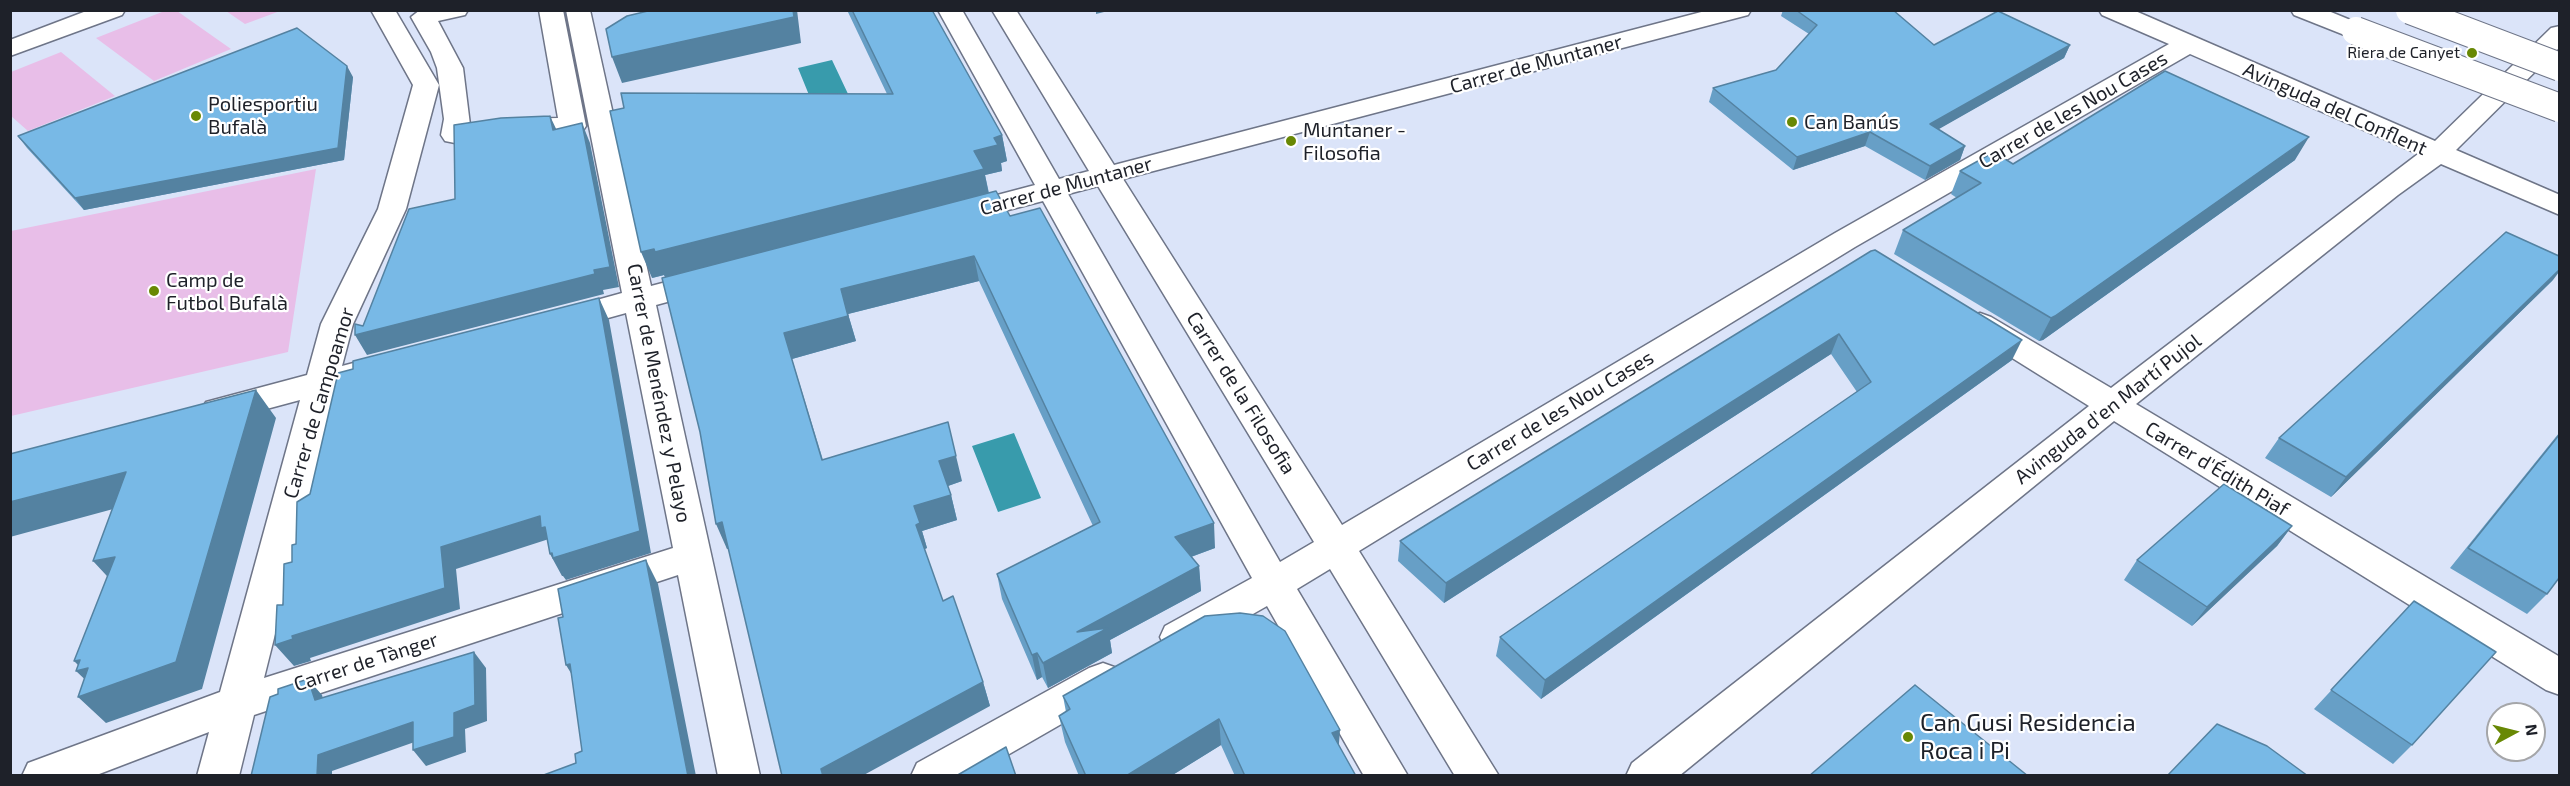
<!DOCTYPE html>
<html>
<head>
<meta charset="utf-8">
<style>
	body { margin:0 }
	#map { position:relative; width:2570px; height:786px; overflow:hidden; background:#dbe4f9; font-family:"Exo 2",sans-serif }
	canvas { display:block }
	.frame { position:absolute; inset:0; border:12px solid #1e2129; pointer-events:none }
	.north { position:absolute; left:2486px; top:702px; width:60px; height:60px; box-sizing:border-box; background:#fff; border:2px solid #a5a6a9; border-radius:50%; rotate:83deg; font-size:16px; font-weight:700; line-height:24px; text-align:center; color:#1e2129 }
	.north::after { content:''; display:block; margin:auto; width:21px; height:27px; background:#688804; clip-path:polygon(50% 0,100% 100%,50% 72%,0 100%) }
</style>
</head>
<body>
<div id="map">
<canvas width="2570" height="786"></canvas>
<div class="frame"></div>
<div class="north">N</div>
</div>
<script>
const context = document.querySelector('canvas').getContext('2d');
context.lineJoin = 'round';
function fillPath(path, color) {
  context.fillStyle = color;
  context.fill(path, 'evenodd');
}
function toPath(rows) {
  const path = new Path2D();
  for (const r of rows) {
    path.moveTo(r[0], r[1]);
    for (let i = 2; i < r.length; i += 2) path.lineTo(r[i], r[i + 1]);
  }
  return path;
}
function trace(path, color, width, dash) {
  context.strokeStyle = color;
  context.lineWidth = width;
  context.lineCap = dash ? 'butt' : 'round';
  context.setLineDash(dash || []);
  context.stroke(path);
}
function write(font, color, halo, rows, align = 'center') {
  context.font = font + ' "Exo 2",sans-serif';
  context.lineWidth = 4.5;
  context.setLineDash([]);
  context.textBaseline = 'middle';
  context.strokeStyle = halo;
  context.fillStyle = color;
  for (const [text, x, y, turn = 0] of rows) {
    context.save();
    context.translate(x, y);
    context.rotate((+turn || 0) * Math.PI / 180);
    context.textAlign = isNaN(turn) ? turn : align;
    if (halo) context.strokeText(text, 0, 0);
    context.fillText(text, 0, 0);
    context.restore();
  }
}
fillPath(toPath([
	[167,10,177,11,231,49,154,81,96,38],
	[226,11,280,11,245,24],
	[61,52,115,96,28,131,11,116,11,72],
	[316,169,288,352,11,416,11,231]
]), '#e8bee8');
fillPath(toPath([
	[832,60,849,96,809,95,798,68],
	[1014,433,1041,498,998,512,972,446]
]), '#389bac');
const street = toPath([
	[89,10,125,10,122,15,10,56,10,40,89,10],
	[371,10,395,10,439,85,406,209,353,324,342,366,380,356,391,359,396,367,391,375,336,390,264,678,673,548,626,313,561,331,550,327,545,320,550,313,622,293,566,10,590,10,651,286,708,271,719,274,723,281,719,288,656,305,760,776,718,776,678,575,254,715,239,776,197,776,209,732,94,776,22,776,28,763,220,692,300,400,218,422,206,418,201,410,206,402,307,375,321,324,378,209,413,85,371,10],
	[420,10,468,10,465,15,438,21,463,68,470,125,510,119,558,118,539,10,563,10,586,126,582,132,510,135,455,143,445,141,441,135,444,119,437,68,431,52,411,17,420,10],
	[938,10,962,10,1059,179,1089,171,992,10,1016,10,1114,165,1709,10,1751,10,1748,15,1123,179,1342,525,1835,233,2169,44,2102,15,2099,10,2133,10,2435,141,2551,28,2560,26,2560,47,2456,150,2560,195,2560,215,2441,164,2398,195,2136,404,2560,657,2560,695,2546,690,2114,421,1679,776,1626,776,1632,763,2089,406,1969,331,1964,324,1969,317,1980,313,1991,317,2111,388,2418,154,2190,54,1855,247,1359,551,1499,776,1455,776,1330,569,1297,589,1408,776,1364,776,1267,606,1193,648,1179,653,1165,648,1160,637,1165,626,1252,578,1043,201,958,223,948,220,944,214,948,208,1035,185,938,10],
	[1098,186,1314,542,1280,562,1068,194,1098,186],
	[1103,663,1117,668,1123,680,1117,692,971,776,911,776,917,763,1089,668,1103,663]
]);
const highway = toPath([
	[2291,10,2326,10,2365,26,2368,31,2365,36,2356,38,2347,36,2294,15,2291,10]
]);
trace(street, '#6e7588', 3);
trace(highway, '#6e7588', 3);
fillPath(street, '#fff');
fillPath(highway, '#fff');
const highwayBridge = toPath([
	[2410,10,2560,67],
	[2356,31,2560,108]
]);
trace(highwayBridge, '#6e7588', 30, []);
trace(highwayBridge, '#fff', 28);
fillPath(toPath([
	[847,10,932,10,1002,135,1007,161,1001,163,1002,171,985,175,989,193,1010,216,1215,548,1191,557,1199,566,1201,591,1110,640,1112,653,1048,688,1042,677,1037,680,1002,599,997,574,1093,526,979,281,848,314,856,341,792,359,823,460,962,481,948,486,951,495,957,520,922,531,927,548,924,549,943,601,983,682,990,706,728,549,727,549,665,277,664,275,652,278,887,94],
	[1783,10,1893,10,1934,45,2070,45,2064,58,1938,129,1965,146,1960,160,1925,180,1865,146,1793,170,1709,102,1713,88,1776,70,1809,34,1781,16],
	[353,77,344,160,84,210,27,148,18,136],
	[2295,160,2043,340,2039,341,1894,254,1903,230,1957,198,1951,194,1960,171,2013,164],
	[1871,251,2012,360,1541,699,1496,656,1500,637,1857,392,1831,354,1444,603,1398,561,1400,541],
	[2553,280,2331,497,2265,458,2279,438],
	[2559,433,2559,578,2547,594,2527,614,2450,568],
	[2292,526,2277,546,2192,626,2124,580,2137,560],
	[2414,601,2412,745,2393,764,2314,709],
	[1205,616,1339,746,1356,776,1235,776,1221,745,1171,776,1079,776,1065,742,1059,716,1066,712,1063,696]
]), '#679fc6');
fillPath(toPath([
	[793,10,797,10,801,43,622,83,612,57],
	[1096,10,1112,10,1096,14],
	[2070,45,2064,58,1925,137,1930,124],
	[347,66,353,77,344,160,84,210,75,198],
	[550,116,559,135,553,130],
	[582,123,590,143,619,287,603,290,604,294,367,355,355,335],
	[1870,132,1865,146,1793,170,1797,157],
	[1002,135,1007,161,1001,163,1002,171,985,175,989,195,666,278,664,275,652,278,641,252,974,151,994,138],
	[2309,137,2295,160,2043,340,2039,341,2051,318],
	[1965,146,1960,160,1925,180,1930,166],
	[974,256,979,281,848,314,856,341,792,359,831,485,784,333,841,289],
	[2559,270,2559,272,2553,280,2331,497,2346,477],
	[599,298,609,320,651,553,566,580,563,576,562,576,550,554],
	[1839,334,1831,354,1444,603,1446,583],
	[2022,340,2012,360,1541,699,1545,680],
	[256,390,276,418,202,689,106,723,78,697,96,690,76,671,82,669,74,661,80,660],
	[956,456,962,481,945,487,939,461],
	[126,472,150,499,10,537,10,502],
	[951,495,957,520,922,531,927,548,923,550,916,525,914,506],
	[540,516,552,538,456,569,460,609,310,658,311,661,294,666,275,645,292,636,441,547],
	[722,522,733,548,727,549,716,524],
	[1214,523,1215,548,1177,562,1175,537],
	[2292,526,2277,546,2192,626,2207,607],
	[115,557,119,589,93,561],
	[646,560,658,584,696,776,688,776],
	[1199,566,1201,591,1110,640,1112,653,1048,688,1043,663,1077,632],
	[474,652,486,668,487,721,465,729,466,752,426,766,413,750,454,713],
	[1037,653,1042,677,1037,680,1032,655],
	[570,664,580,688,566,665],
	[308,679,322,695,328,716,315,700],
	[983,682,990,706,862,776,823,776,821,769],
	[1219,719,1221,745,1171,776,1126,776],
	[413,722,426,738,332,771,332,776,317,776,318,755],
	[1340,730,1338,756,1332,733]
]), '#5482a1');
const building = toPath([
	[652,10,793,10,794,17,612,57,606,29,627,16,652,10],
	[852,10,932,10,1002,135,994,138,998,145,974,151,984,169,655,252,654,249,641,252,610,111,624,108,621,93,893,94,852,10],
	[1796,10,1893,10,1934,45,1998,11,2070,45,1930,124,1965,146,1930,166,1870,132,1797,157,1713,88,1776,70,1817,25,1796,10],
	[297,28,347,66,338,148,75,198,18,136,297,28],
	[2165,71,2309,137,2055,316,2051,318,1903,230,1981,183,1960,171,1994,152,2013,164,2165,71],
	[550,116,553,130,582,123,610,267,594,270,595,274,355,335,355,324,363,326,409,209,455,199,454,125,501,118,550,116],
	[996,191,1010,216,1040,208,1214,523,1175,537,1199,566,1077,632,1108,628,1043,663,1037,653,1032,655,997,574,1100,522,974,256,841,289,848,316,784,333,822,460,948,422,956,456,939,461,951,495,914,506,920,523,916,525,943,601,953,596,983,682,821,769,823,776,782,776,722,522,716,524,700,432,662,278,996,191],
	[2506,232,2559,256,2559,270,2346,477,2279,438,2506,232],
	[1875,250,2022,340,1545,680,1500,637,1871,382,1839,334,1446,583,1400,541,1871,251,1875,250],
	[599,298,640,531,553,558,552,553,550,554,545,527,541,528,540,516,441,547,445,588,292,636,293,639,275,645,277,605,283,605,284,564,292,562,292,545,296,544,297,502,310,494,338,373,353,369,353,361,599,298],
	[256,390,176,662,78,697,88,668,76,671,80,660,74,661,115,557,93,561,126,472,10,502,10,454,256,390],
	[2559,435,2559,578,2547,594,2468,548,2559,435],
	[2224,484,2292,526,2207,607,2137,560,2224,484],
	[646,560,688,776,541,776,576,763,575,754,582,751,570,664,566,665,558,618,563,617,558,589,646,560],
	[2414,601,2496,652,2412,745,2331,690,2414,601],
	[1240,613,1263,616,1285,631,1340,730,1332,733,1356,776,1245,776,1219,719,1126,776,1086,776,1059,716,1070,709,1063,696,1205,616,1240,613],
	[474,652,475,705,454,713,454,737,413,750,413,722,318,755,317,776,251,776,270,697,278,694,278,689,308,679,315,700,474,652],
	[1915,685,2028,776,1809,776,1915,685],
	[2217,724,2267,746,2308,776,2167,776,2217,724],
	[1006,747,1016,776,956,776,1006,747]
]);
fillPath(building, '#78b9e6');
trace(building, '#5482a1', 1.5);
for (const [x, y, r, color] of [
	[2472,53,6,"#688804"],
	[196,116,6,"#688804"],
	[1792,122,6,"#688804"],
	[1291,141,6,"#688804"],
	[154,291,6,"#688804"],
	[1908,737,6,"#688804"]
]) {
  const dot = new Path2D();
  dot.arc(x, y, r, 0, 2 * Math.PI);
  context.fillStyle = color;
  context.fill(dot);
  trace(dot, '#fff', 2);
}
write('16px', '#1e2129', '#fff', [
	["Riera de Canyet",2460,53]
], 'right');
write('20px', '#1e2129', '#fff', [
	["Carrer de Muntaner",1536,64,-15],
	["Avinguda del Conflent",2335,109,24],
	["Carrer de les Nou Cases",2073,110,-30],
	["Carrer de Muntaner",1066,186,-15],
	["Carrer de Menéndez y Pelayo",659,393,79],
	["Carrer de la Filosofia",1241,393,58],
	["Carrer de Campoamor",319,403,-73],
	["Avinguda d'en Martí Pujol",2108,409,-38],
	["Carrer de les Nou Cases",1560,411,-31],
	["Carrer d'Édith Piaf",2217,469,31],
	["Carrer de Tànger",366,662,-18]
]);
write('20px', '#1e2129', '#fff', [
	["Poliesportiu",208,104],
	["Bufalà",208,127],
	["Can Banús",1804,122],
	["Muntaner -",1303,130],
	["Filosofia",1303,153],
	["Camp de",166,280],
	["Futbol Bufalà",166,303]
], 'left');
write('24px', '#1e2129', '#fff', [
	["Can Gusi Residencia",1920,723],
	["Roca i Pi",1920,751]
], 'left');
</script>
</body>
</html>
